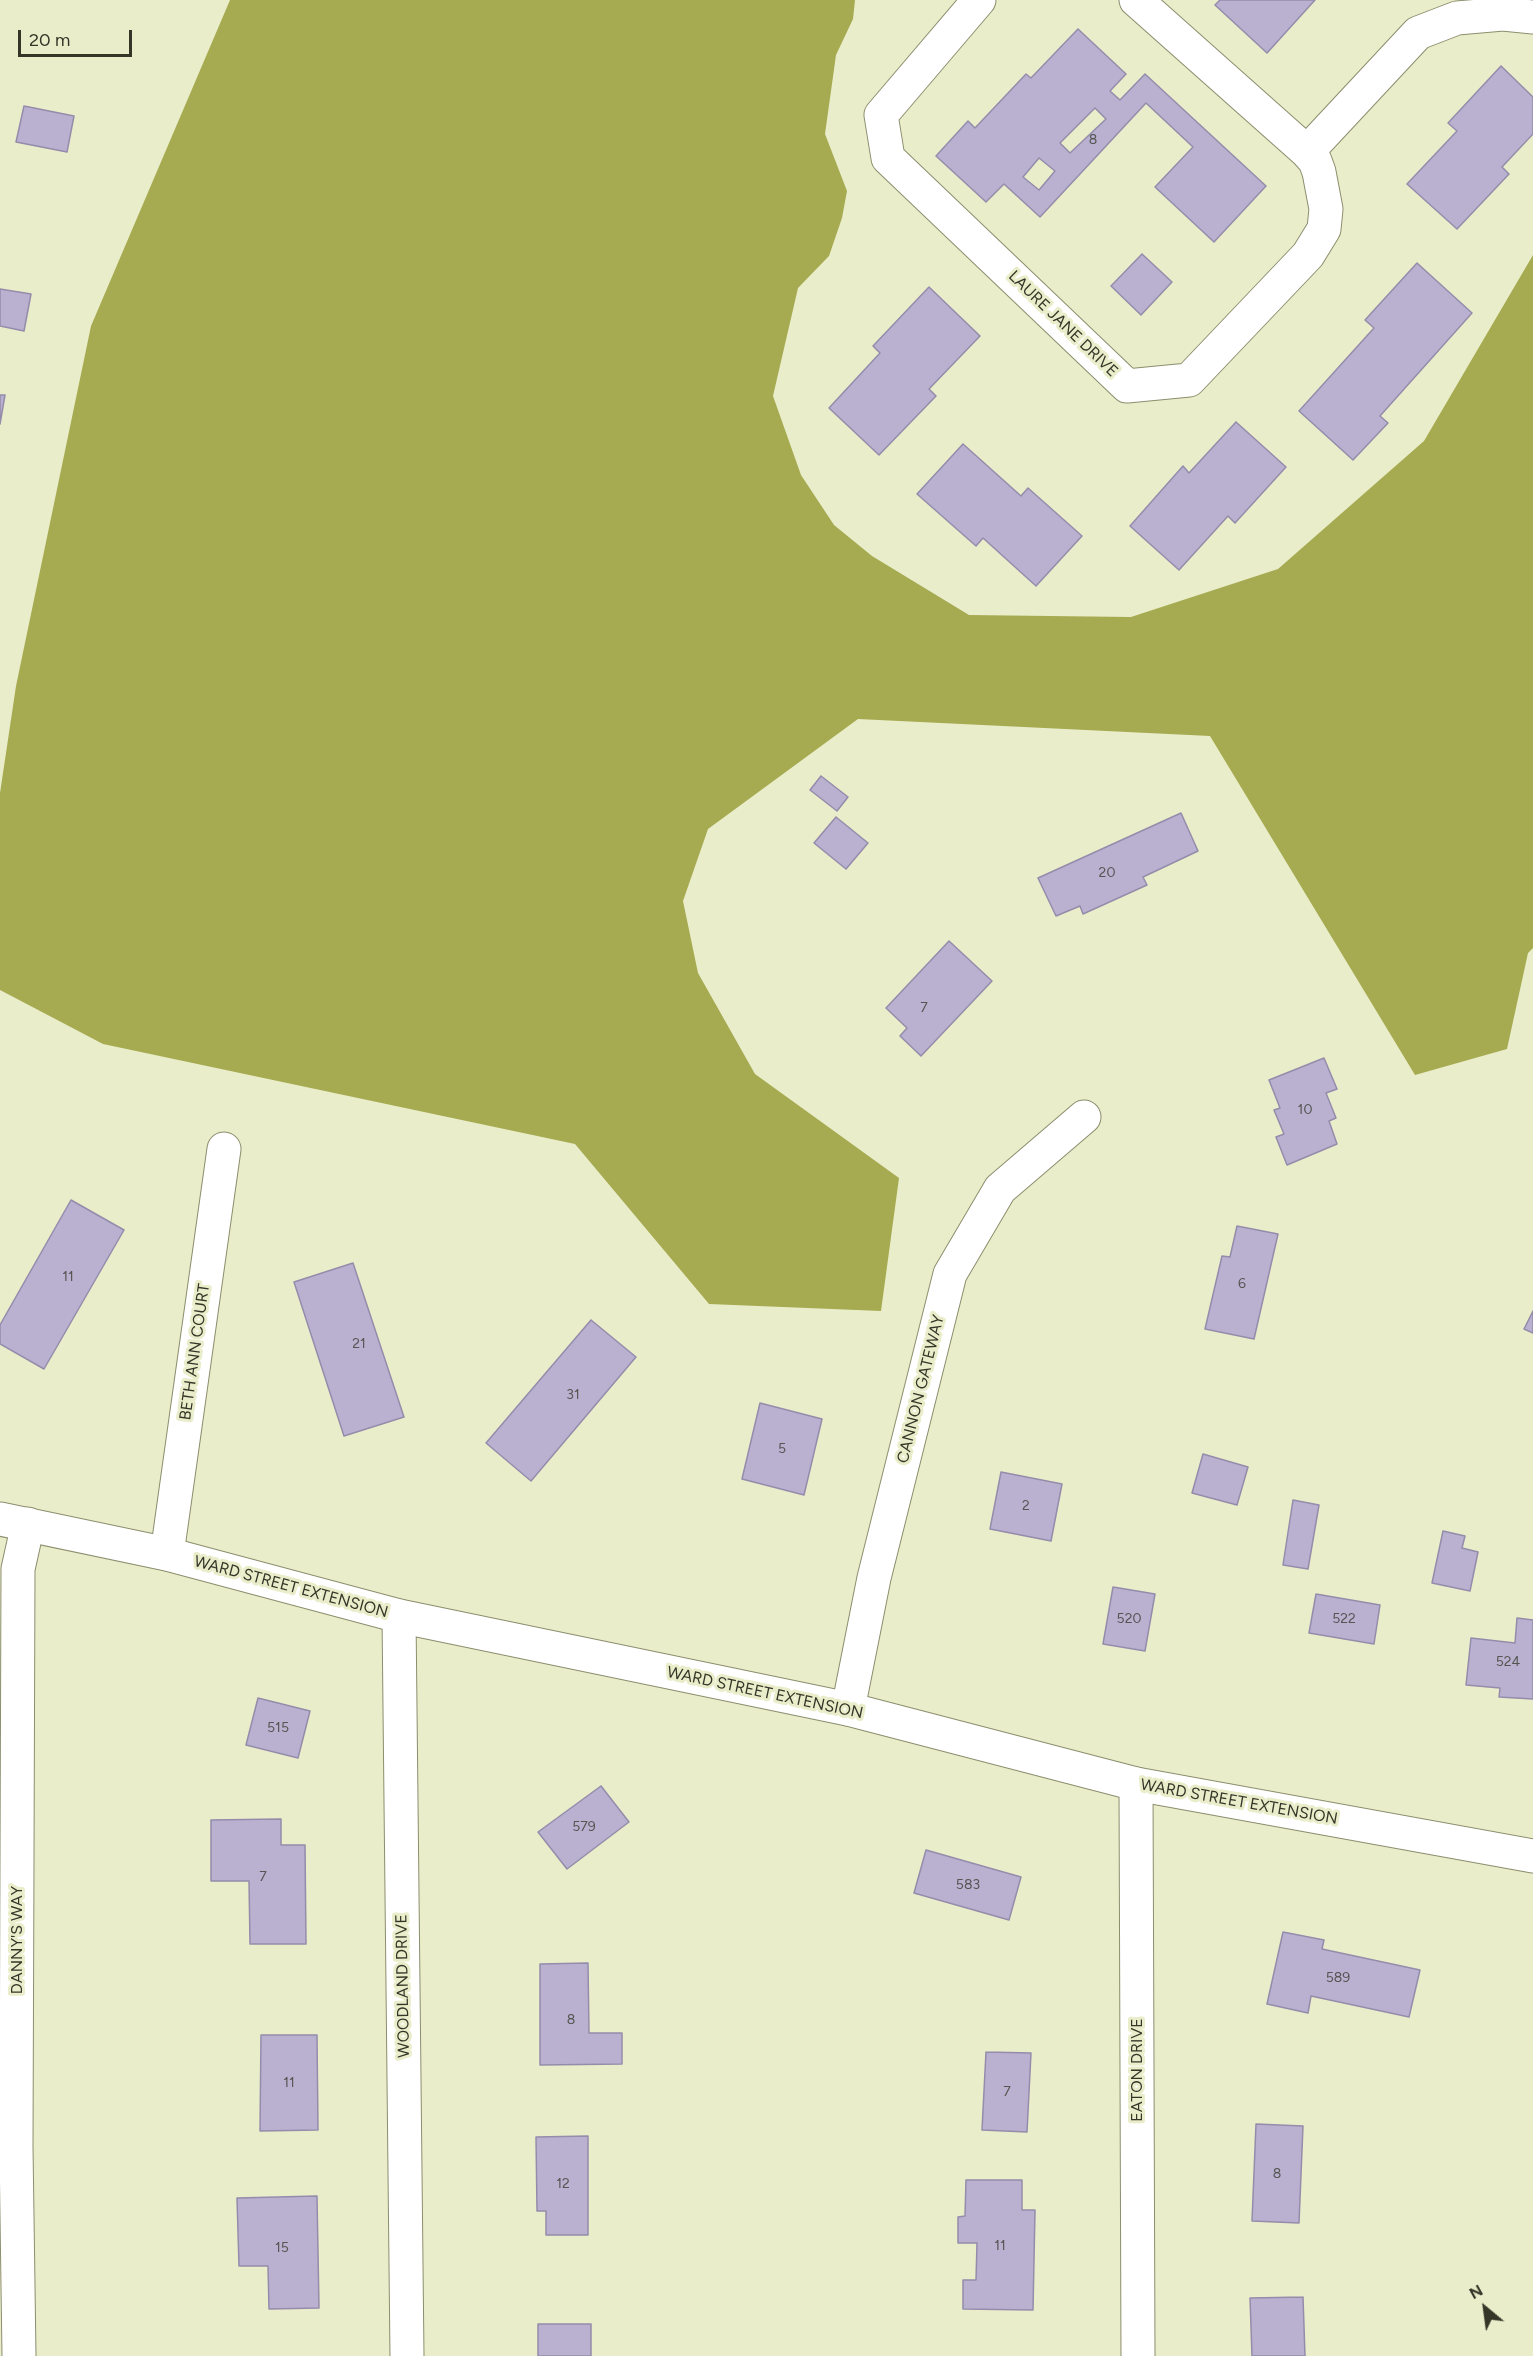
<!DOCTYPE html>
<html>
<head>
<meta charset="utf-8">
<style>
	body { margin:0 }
	#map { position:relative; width:1533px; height:2356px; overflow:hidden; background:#eaedca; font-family:Figtree,sans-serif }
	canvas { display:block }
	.north { position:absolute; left:1455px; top:2278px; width:60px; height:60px; -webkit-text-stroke:4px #eaedca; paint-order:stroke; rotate:331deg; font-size:16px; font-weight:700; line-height:24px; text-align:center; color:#353628 }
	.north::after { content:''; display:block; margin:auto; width:21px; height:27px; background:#353628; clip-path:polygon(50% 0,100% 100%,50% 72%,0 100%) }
	.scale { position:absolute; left:18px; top:30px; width:114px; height:27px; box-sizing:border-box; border:3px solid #353628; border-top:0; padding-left:8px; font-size:18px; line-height:21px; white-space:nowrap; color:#353628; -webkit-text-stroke:4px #eaedca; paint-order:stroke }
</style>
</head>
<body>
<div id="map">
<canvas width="1533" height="2356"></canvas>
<div class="north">N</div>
<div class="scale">20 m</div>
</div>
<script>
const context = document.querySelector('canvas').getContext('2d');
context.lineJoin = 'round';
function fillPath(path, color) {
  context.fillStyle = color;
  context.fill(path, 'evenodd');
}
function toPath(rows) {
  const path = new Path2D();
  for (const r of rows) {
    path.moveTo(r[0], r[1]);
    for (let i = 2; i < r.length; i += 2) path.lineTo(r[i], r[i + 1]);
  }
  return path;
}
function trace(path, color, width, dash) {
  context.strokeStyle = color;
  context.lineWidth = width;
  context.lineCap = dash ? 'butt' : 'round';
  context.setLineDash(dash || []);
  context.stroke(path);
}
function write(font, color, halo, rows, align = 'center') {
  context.font = font + ' Figtree,sans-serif';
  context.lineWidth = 6;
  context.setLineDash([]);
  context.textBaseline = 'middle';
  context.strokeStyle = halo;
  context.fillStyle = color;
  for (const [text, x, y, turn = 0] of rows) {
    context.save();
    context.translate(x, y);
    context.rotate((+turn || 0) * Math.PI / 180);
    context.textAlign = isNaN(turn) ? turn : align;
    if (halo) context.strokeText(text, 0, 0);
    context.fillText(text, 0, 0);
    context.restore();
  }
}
fillPath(toPath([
	[230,0,855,0,853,19,836,55,825,134,847,191,842,218,829,256,798,288,773,396,801,475,834,525,872,556,969,615,1131,617,1278,569,1424,441,1533,255,1533,948,1528,953,1507,1049,1415,1075,1210,736,858,719,708,829,683,901,698,973,755,1074,899,1178,881,1311,709,1304,575,1144,103,1044,0,990,0,793,16,686,91,326]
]), '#a6ab51');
const building = toPath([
	[1220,0,1315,0,1267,53,1215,5,1220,0],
	[1078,29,1126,74,1110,91,1120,100,1145,74,1266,186,1214,242,1155,187,1193,147,1146,103,1040,217,1004,184,986,202,936,156,968,121,975,128,1026,74,1031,78,1078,29],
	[1095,108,1106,119,1070,153,1060,143,1095,108],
	[1039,158,1055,171,1039,190,1023,177,1039,158],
	[1501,66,1533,97,1533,134,1502,167,1509,174,1457,229,1407,184,1457,131,1448,123,1501,66],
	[24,106,74,116,67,152,16,142,24,106],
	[1142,254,1172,282,1141,315,1111,286,1142,254],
	[1417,263,1472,313,1380,416,1388,423,1353,460,1299,411,1374,328,1365,320,1417,263],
	[929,287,980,336,929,389,936,396,879,455,829,408,880,353,873,346,929,287],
	[0,289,31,294,24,331,0,326,0,289],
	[0,395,5,395,0,424,0,395],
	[1236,422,1286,467,1235,523,1228,516,1179,570,1130,526,1183,466,1189,473,1236,422],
	[963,444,1021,496,1028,488,1082,536,1036,586,983,538,976,546,917,494,963,444],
	[821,776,848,797,837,811,810,790,821,776],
	[1181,813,1198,851,1143,877,1147,885,1083,914,1080,906,1056,916,1038,878,1181,813],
	[836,817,868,843,846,869,814,843,836,817],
	[949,941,992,981,921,1056,900,1036,907,1028,886,1008,949,941],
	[1324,1058,1337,1089,1326,1093,1336,1118,1329,1121,1337,1144,1287,1165,1276,1137,1284,1134,1274,1110,1280,1108,1269,1080,1324,1058],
	[71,1200,124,1230,44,1369,0,1344,0,1325,71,1200],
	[1237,1226,1278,1234,1254,1339,1205,1329,1222,1256,1230,1257,1237,1226],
	[353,1263,404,1417,344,1436,294,1282,353,1263],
	[1533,1311,1533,1333,1524,1329,1533,1311],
	[591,1320,636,1357,531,1481,486,1443,591,1320],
	[760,1403,822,1419,804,1495,742,1479,760,1403],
	[1203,1454,1248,1467,1237,1505,1192,1493,1203,1454],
	[1001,1472,1062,1484,1051,1541,990,1529,1001,1472],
	[1293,1500,1319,1505,1308,1569,1283,1565,1293,1500],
	[1443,1531,1465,1536,1462,1548,1478,1552,1470,1591,1432,1583,1443,1531],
	[1113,1587,1155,1594,1145,1651,1103,1644,1113,1587],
	[1316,1594,1380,1605,1374,1644,1309,1633,1316,1594],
	[1517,1618,1533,1620,1533,1699,1499,1697,1500,1688,1466,1685,1471,1638,1515,1643,1517,1618],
	[258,1698,310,1711,298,1758,246,1745,258,1698],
	[601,1786,629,1822,567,1869,538,1832,601,1786],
	[281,1819,281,1845,305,1845,306,1944,250,1944,249,1881,211,1881,211,1820,281,1819],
	[926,1850,1021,1877,1009,1920,914,1893,926,1850],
	[1283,1932,1324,1940,1322,1949,1420,1970,1409,2017,1311,1996,1308,2013,1267,2004,1283,1932],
	[588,1963,589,2033,622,2033,622,2064,540,2065,540,1964,588,1963],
	[261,2035,317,2035,318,2130,260,2131,261,2035],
	[986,2052,1031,2053,1027,2132,982,2130,986,2052],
	[1256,2124,1303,2126,1299,2223,1252,2221,1256,2124],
	[588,2136,588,2235,546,2235,546,2211,537,2211,536,2137,588,2136],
	[966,2180,1022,2180,1022,2210,1035,2210,1033,2310,963,2309,963,2280,976,2280,977,2243,958,2243,958,2217,965,2216,966,2180],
	[317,2196,319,2308,269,2309,268,2266,239,2266,237,2198,317,2196],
	[1303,2297,1305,2356,1252,2356,1250,2298,1303,2297],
	[538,2324,591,2324,591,2356,538,2356,538,2324]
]);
fillPath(building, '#bab1d1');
trace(building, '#958cab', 1.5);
const minor = toPath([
	[979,0,881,115,888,158,1127,386,1189,380,1308,255,1324,229,1326,209,1319,172,1315,161,1307,152,1136,0],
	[1307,152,1418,33,1457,18,1503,14,1533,17],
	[167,1554,224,1149],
	[399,1616,407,2356],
	[848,1709,874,1578,950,1274,1000,1189,1084,1117],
	[1136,1784,1138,2356],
	[19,2356,16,2146,18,1569,28,1524]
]);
const tertiary = toPath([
	[0,1519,167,1554,399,1616,848,1709,1136,1784,1533,1856]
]);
trace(minor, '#8c8e6e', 35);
trace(tertiary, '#8c8e6e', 35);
trace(minor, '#fff', 33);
trace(tertiary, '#fff', 33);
write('14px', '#565552', null, [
	["8",1093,140],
	["20",1107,873],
	["7",924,1008],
	["10",1305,1110],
	["11",68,1277],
	["6",1242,1284],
	["21",359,1344],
	["31",573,1395],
	["5",782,1449],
	["2",1026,1506],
	["520",1129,1619],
	["522",1344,1619],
	["524",1508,1662],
	["515",278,1728],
	["579",584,1827],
	["7",263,1877],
	["583",968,1885],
	["589",1338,1978],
	["8",571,2020],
	["11",289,2083],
	["7",1007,2092],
	["8",1277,2174],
	["12",563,2184],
	["11",1000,2246],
	["15",282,2248]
]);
write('16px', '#353628', '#eaedca', [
	["LAURE JANE DRIVE",1063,324,44],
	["BETH ANN COURT",195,1352,-82],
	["CANNON GATEWAY",921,1389,-76],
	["WARD STREET EXTENSION",291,1587,15],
	["WARD STREET EXTENSION",765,1693,12],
	["WARD STREET EXTENSION",1239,1802,10],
	["DANNY'S WAY",17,1940,-90],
	["WOODLAND DRIVE",403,1986,-91],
	["EATON DRIVE",1137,2070,-90]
]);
</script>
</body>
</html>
